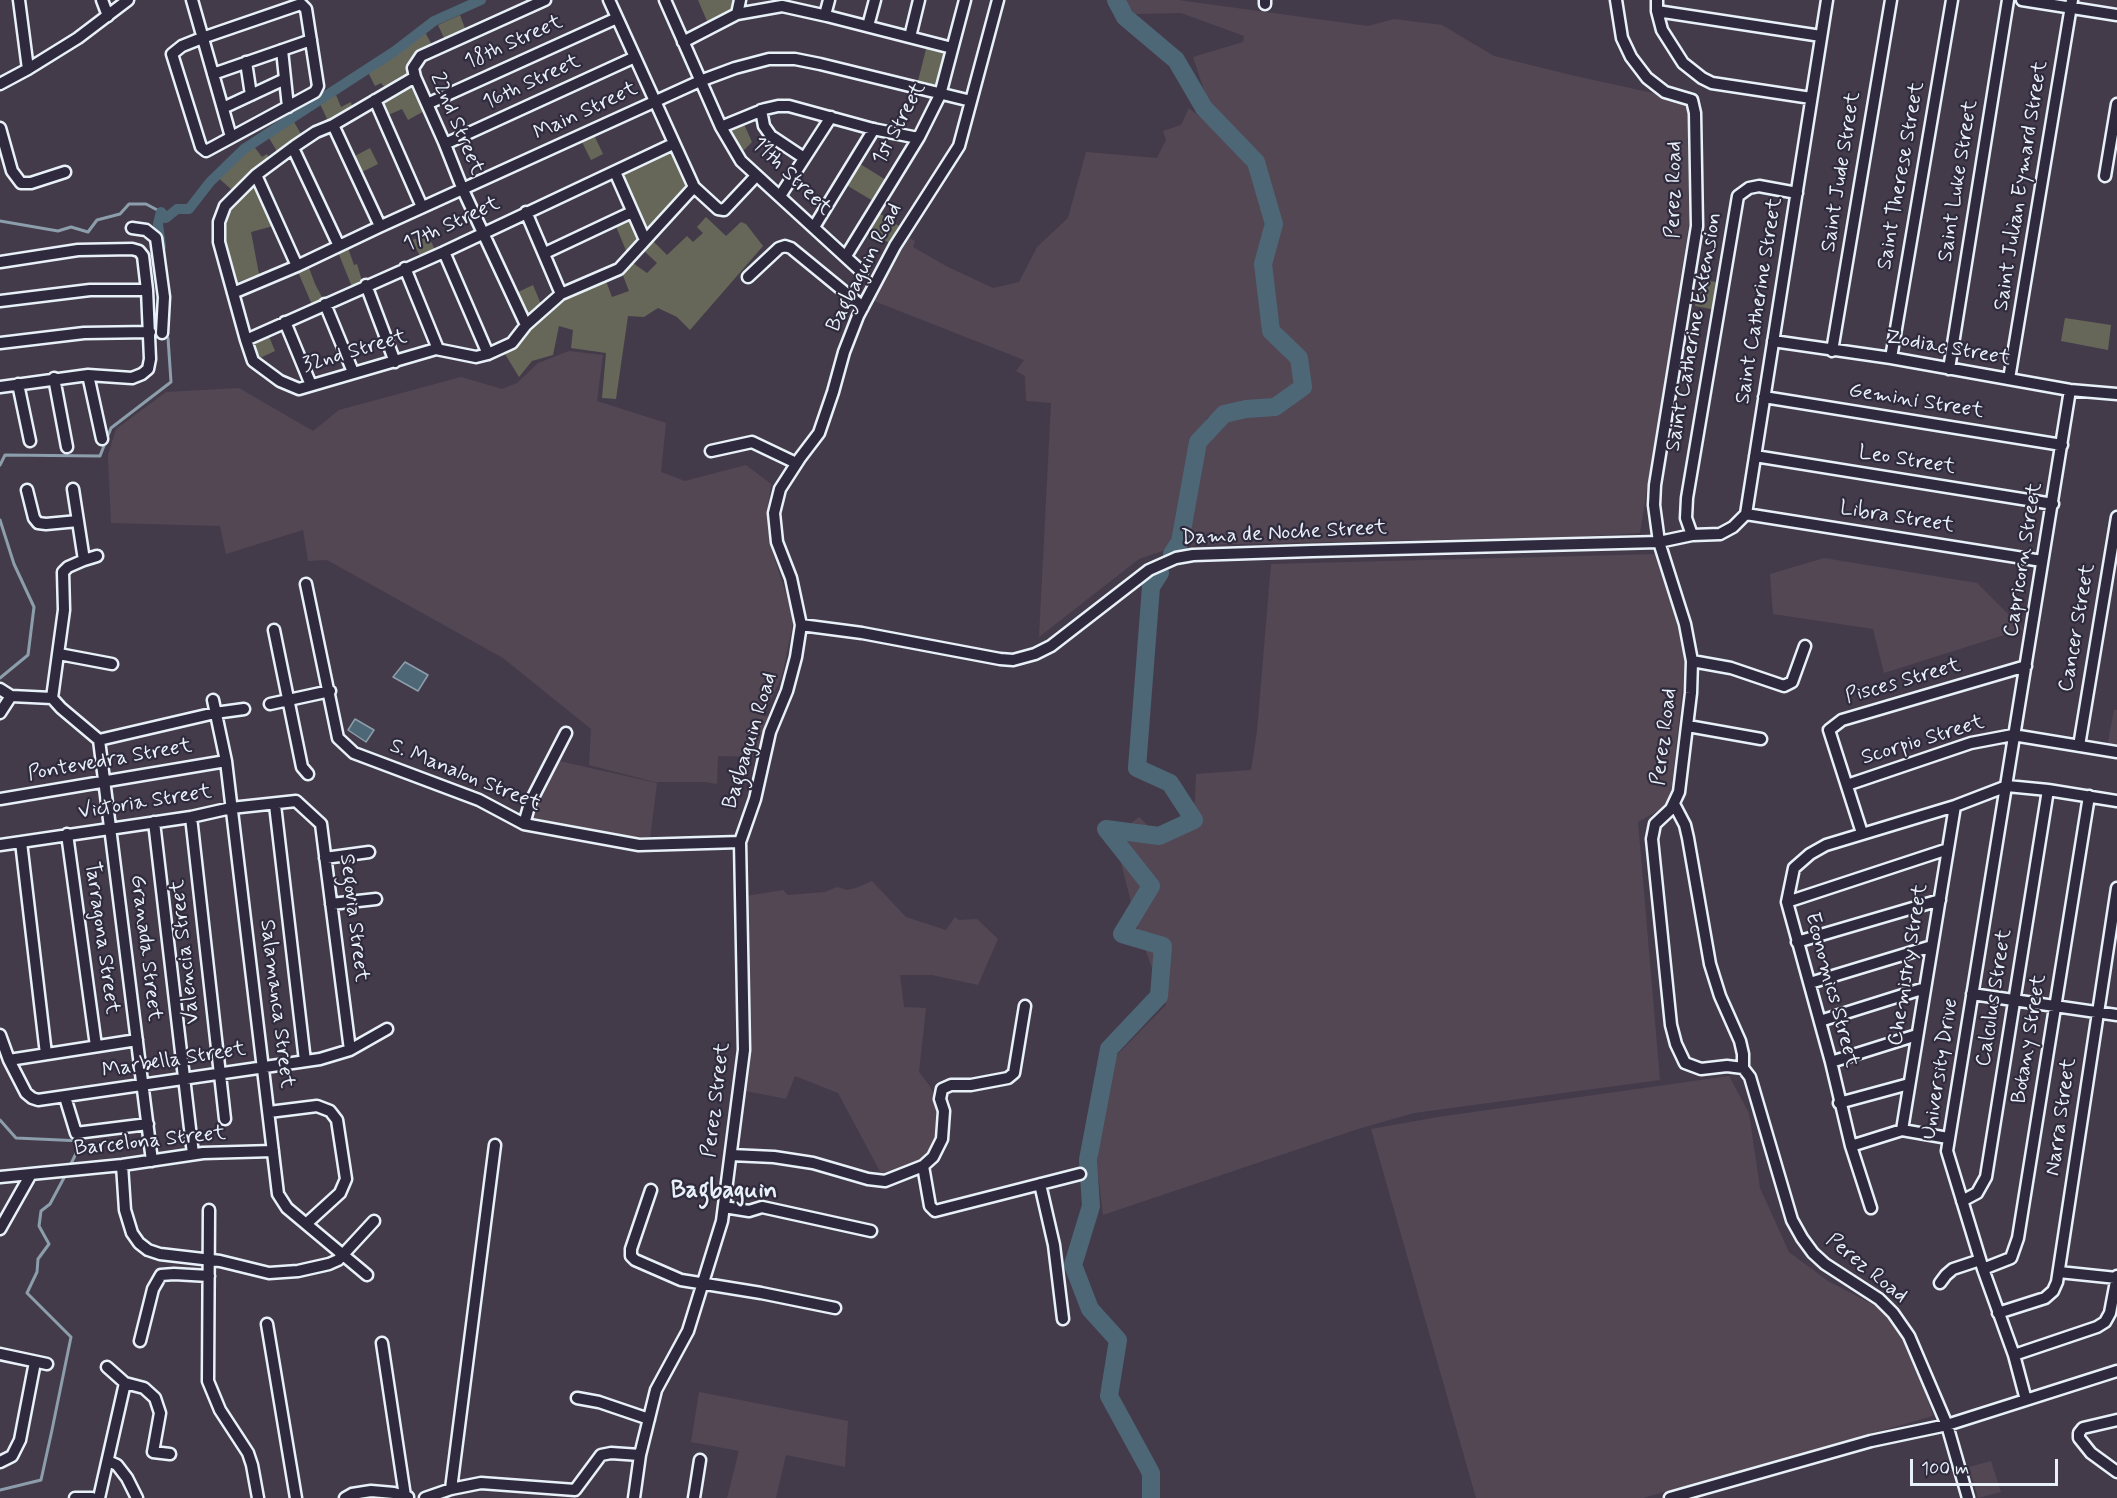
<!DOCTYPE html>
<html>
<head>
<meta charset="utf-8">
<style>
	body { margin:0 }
	#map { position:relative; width:2117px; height:1498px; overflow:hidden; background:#443b4a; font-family:Mynerve,sans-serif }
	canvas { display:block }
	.scale { position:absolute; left:1910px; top:1459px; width:148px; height:27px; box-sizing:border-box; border:3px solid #e8f1f8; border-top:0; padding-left:8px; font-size:18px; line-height:21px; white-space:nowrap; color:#e8f1f8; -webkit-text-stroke:4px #2f2a3d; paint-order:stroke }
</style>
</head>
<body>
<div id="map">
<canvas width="2117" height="1498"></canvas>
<div class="scale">100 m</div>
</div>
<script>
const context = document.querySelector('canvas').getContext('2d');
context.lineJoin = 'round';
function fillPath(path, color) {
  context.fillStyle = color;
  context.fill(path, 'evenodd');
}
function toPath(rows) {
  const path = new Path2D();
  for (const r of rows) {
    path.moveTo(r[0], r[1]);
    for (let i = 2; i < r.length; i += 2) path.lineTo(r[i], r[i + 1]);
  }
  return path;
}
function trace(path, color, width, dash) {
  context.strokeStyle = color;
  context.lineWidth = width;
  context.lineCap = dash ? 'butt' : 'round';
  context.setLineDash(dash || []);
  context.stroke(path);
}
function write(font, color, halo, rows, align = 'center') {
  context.font = font + ' Mynerve,sans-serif';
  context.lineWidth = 4.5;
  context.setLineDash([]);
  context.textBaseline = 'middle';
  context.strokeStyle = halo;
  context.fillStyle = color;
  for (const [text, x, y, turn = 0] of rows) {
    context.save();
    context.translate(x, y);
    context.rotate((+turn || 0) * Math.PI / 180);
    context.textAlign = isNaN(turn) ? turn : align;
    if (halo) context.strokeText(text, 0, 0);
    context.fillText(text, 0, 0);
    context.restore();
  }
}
fillPath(toPath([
	[1124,0,1178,0,1368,26,1394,19,1442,25,1494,56,1571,75,1689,101,1691,212,1640,533,1575,537,1186,545,1202,442,1235,414,1274,411,1308,391,1306,359,1274,330,1267,262,1279,219,1258,156,1227,129,1210,108,1193,57,1243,42,1244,36,1181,13,1135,14],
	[1189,108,1224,137,1251,164,1268,224,1257,258,1262,332,1295,360,1293,390,1278,400,1226,407,1207,418,1190,453,1174,547,1139,559,1039,637,1051,403,1026,401,1025,376,1016,371,1024,360,874,301,907,237,915,241,913,247,946,266,993,288,1019,282,1037,247,1068,218,1086,152,1157,158,1166,140,1163,131,1181,125],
	[569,351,603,355,597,401,666,423,661,472,685,481,746,465,771,484,768,505,770,545,794,618,782,676,763,716,768,716,760,757,718,756,717,784,705,782,655,782,589,765,591,729,503,658,327,560,308,561,303,530,226,554,220,526,111,523,108,455,116,429,166,392,239,388,313,431,339,410,461,377,502,389,517,383,538,363],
	[1658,554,1688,637,1670,804,1638,822,1660,1080,1414,1113,1358,1129,1103,1215,1097,1165,1107,1065,1166,1005,1139,933,1114,836,1139,817,1159,836,1194,820,1196,774,1251,770,1257,731,1271,564],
	[1824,558,1977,583,2023,629,1884,673,1873,629,1773,614,1770,574],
	[2114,710,2117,710,2117,749,2107,747],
	[559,761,657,783,650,839,640,844,530,827,533,807],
	[872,881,906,917,946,930,955,917,959,920,977,919,998,939,978,985,932,975,900,975,904,1007,926,1008,919,1072,929,1085,944,1112,941,1128,932,1152,917,1166,883,1177,838,1093,795,1076,786,1099,746,1091,746,896,783,890,788,895,825,892,837,887,847,890,856,888],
	[1729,1076,1749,1113,1760,1188,1789,1252,1828,1281,1878,1307,1898,1329,1917,1365,1933,1416,1643,1498,1476,1498,1371,1129,1438,1117],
	[699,1392,848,1421,845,1467,786,1455,776,1498,727,1498,739,1451,691,1442],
	[1991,1461,2001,1492,1978,1498,1969,1467]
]), '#534754');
fillPath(toPath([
	[698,0,736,0,734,8,731,11,707,21],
	[460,15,466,31,445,40,438,25],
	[425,32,433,47,411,76,386,89,381,83,375,86,368,72],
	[927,45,947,51,939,83,933,86,918,81],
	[413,84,426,110,408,120,402,109,386,116,379,103],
	[336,95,341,107,351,102,352,107,329,123,320,104],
	[293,120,302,136,278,153,269,138],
	[743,122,752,142,740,154,725,129],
	[595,137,603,154,591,160,582,142],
	[253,145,262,157,267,154,270,160,235,191,232,190,214,174],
	[370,148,378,164,360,173,353,157],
	[671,149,686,183,685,189,646,229,621,177,624,171],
	[857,162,886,180,873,201,843,183],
	[255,181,273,226,251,232,259,274,238,282,234,281,223,233,224,224,229,208],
	[879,213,899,226,889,243,868,228],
	[630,217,639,235,638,241,627,253,615,224],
	[706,217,726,236,741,222,746,224,763,246,690,330,677,317,658,308,644,317,628,316,616,399,602,398,606,353,571,348,573,330,559,326,553,355,532,361,519,377,505,354,516,347,531,327,563,297,596,283,606,281,612,297,629,291,622,273,630,261,647,273,657,263,643,250,651,239,667,255,687,236,693,242,703,233,697,227],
	[428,235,435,250,420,256,412,240],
	[348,248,354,265,357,264,362,281,352,287,338,252],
	[308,265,315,284,324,301,313,307,298,272],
	[1700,279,1721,283,1716,310,1695,306],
	[533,285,541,304,527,316,516,293],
	[2065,318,2111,325,2108,350,2061,341],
	[268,334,275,351,260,358,253,346,255,339]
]), '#666758');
const water = toPath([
	[405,662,428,675,418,691,393,677,405,662],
	[355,719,374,730,366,742,348,730,355,719]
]);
fillPath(water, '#4e6777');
trace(water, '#8c9eab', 1.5);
trace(toPath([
	[0,221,58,231,71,227,88,232,97,220,120,214,129,204,146,204,161,212],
	[0,465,5,455,100,456,111,428,171,382,168,338],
	[0,520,14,564,34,607,28,655,0,678],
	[0,1120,16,1138,82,1141,69,1168],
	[0,1490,41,1480,52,1430,71,1337,27,1293,37,1272,38,1259,49,1244,39,1226,41,1211,50,1204,66,1174]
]), '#8c9eab', 3);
trace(toPath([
	[161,247,158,224,161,212,166,218,177,209,189,209,210,182,244,149,395,51,434,21,481,0]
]), '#4e6777', 10);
trace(toPath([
	[1116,0,1125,17,1176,60,1204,108,1256,162,1274,224,1263,264,1271,331,1299,358,1303,387,1275,407,1246,409,1224,414,1198,442,1180,542,1172,554],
	[1151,1498,1151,1473,1109,1396,1118,1340,1090,1309,1073,1265,1091,1206,1088,1160,1109,1049,1159,996,1163,946,1122,934,1151,886,1106,829,1159,836,1194,820,1170,783,1137,768,1151,587,1160,573]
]), '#4e6777', 18);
const minor = toPath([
	[19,0,28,69],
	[102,0,108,16],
	[192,0,231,137],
	[609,0,694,187,718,209,724,210,756,176],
	[665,0,721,127,741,161,862,272],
	[1265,0,1265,4],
	[1616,0,1622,38,1631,57,1647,78,1665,92,1692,100,1695,113,1697,226,1655,485,1654,505,1659,542,1685,624,1692,661,1691,693,1679,792,1671,809,1655,824,1652,839,1671,1025,1676,1044,1685,1063,1701,1069,1727,1066,1743,1068,1750,1077,1792,1220,1802,1238,1813,1253,1825,1264,1879,1299,1893,1313,1909,1336,1947,1425,1968,1498],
	[1657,0,1657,11,1662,30,1683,63,1702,78,1712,83,1811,98],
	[2022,0,2117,15],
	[301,4,306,9,318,86,315,92,206,151,201,147,172,54,182,46,202,38,301,4],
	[1657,11,1821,36],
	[737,14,740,0],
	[825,15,829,0],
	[868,26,875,0],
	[910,37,919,0],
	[683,42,737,14,782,6,827,16,952,48],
	[282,50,288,107],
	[246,62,251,95],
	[213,74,311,40],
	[415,77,333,125,316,132,295,146,256,175,225,206,219,222,219,242,246,340,253,361,280,381,299,389,436,349,476,357,488,354,512,343,526,325,561,294,619,269,694,187],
	[0,84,28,69,78,38,128,0],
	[375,100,422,207],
	[427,104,617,18],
	[223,108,285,79],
	[761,110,764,126,771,136,804,158],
	[333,125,380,226],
	[721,127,765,109,778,106,789,106,873,129,918,138],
	[0,128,12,171,21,183,31,183,65,172],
	[445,144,635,57],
	[293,148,339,246],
	[615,172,645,240],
	[256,175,297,266],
	[2105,176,2117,104],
	[780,196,831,117],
	[526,212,561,294],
	[814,227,874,129],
	[132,228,146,230,156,238,164,297,162,333],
	[444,252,488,354],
	[545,253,632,212],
	[846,256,919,137,940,95,965,0],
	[0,262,78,250,132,249,139,251,143,256,147,290,150,359,148,369,142,374,132,378,88,375,0,387],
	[405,268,438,349],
	[748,277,779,248,785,246,791,248,863,307],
	[366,285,395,362],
	[233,293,297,266,379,227,700,81,735,68,769,59,795,59,820,64,971,101],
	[0,301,90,290,147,290],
	[325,304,353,372],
	[285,322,311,385],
	[526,325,463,190,444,142,415,77,413,68,421,56,545,0],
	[246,340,444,252,673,144],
	[1773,341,1891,358,2070,390,2117,394],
	[0,343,84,333,150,332],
	[1832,351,1891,0],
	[1891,358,1952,0],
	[1949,369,2008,0],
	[88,375,102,439],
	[54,378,67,447],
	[2009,379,2072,0],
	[18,384,30,441],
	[1764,397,2062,445],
	[711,451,752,442,796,463],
	[1755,456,2053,504],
	[73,489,84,560],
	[27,490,34,518,38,523,46,524,78,521],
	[1746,514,2042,561],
	[1692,535,1686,518,1687,498,1738,196,1749,188,1759,186,1797,193],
	[306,584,338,738,354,753,479,800,524,824,639,845,740,842],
	[801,625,862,633,1000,659,1013,660,1035,654,1051,646,1149,570,1176,558,1193,555,1312,551,1659,542,1692,535,1720,534,1733,527,1746,514,1827,0],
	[274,630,302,767,308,774],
	[59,654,112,664],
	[1692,661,1731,668,1784,686,1792,682,1805,646],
	[0,689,11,696,52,698],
	[52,698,61,708,99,740,215,713,244,709],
	[52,698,64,610,63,572,68,567,84,560,97,556],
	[213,700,226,761,278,1194,287,1208,367,1275],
	[270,704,330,691],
	[0,713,11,696],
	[1688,726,1761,739],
	[99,740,152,1161],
	[2079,746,2117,517],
	[1847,785,1971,743,2013,735,2117,752],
	[0,799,226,761],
	[1674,804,1685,825,1688,838,1710,964,1720,996,1740,1041,1743,1054,1743,1068],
	[275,805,305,1061],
	[191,817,225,1119],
	[154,822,193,1154],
	[524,824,530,803,566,733],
	[1862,833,1829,730,1842,720,2026,666],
	[67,834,96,1046],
	[21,842,46,1054],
	[0,845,191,817,231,808,296,801,321,824,350,1050],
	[325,858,369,852],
	[1787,902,1948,849],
	[331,904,376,899],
	[1797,942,1940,900],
	[1810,983,1932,946],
	[1972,994,2117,1015],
	[1820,1021,1925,988],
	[0,1035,9,1060,26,1093,32,1098,38,1100,320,1059,350,1050,387,1029],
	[9,1060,137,1040],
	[1831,1062,1917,1035],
	[65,1097,76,1133,148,1124],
	[1839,1103,1909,1084],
	[269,1112,317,1106,330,1111,337,1120,346,1179,340,1193,306,1224],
	[1902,1130,1955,806],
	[1851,1146,1902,1130,1948,1138],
	[731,1155,774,1157,813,1163,868,1179,885,1181,923,1166,930,1206,935,1211,1080,1174],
	[122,1165,125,1210,132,1233,139,1243,148,1250,160,1254,220,1261,269,1273,298,1271,329,1264,338,1260,374,1221],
	[923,1166,933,1157,942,1139,944,1111,940,1099,942,1089,951,1085,971,1085,1008,1078,1014,1073,1025,1006],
	[0,1177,122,1165,203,1153,273,1151],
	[1040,1184,1054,1245,1063,1319],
	[651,1190,631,1249,631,1256,635,1260,681,1280,761,1293,835,1308],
	[1962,1201,1977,1193,1986,1177,2048,790],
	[724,1207,749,1211,762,1207,871,1231],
	[1871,1208,1851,1146,1831,1062,1787,902,1794,868,1810,854,1826,845,1955,806,2007,786,2048,790,2117,801],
	[209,1210,208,1381,220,1410,248,1453,252,1465,258,1498],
	[0,1229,31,1174],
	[1983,1269,2011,1258,2018,1238,2089,796],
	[2059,1272,2117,1278],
	[1940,1283,1946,1275,1953,1269,1980,1260],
	[1998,1313,2045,1298,2053,1291,2057,1282,2117,888],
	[267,1324,296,1498],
	[140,1341,153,1289,161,1275,174,1274,209,1276],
	[382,1343,405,1496],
	[0,1354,47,1364],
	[2014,1355,2097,1327,2105,1322,2110,1313,2117,1276],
	[107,1367,125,1383,144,1388,155,1398,160,1413,153,1452,170,1454],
	[577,1398,599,1402,649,1419],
	[2026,1400,2014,1355,1983,1269,1947,1151,2070,390],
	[2117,1420,2083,1428,2079,1433,2079,1438,2091,1453,2117,1472],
	[108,1461,117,1465,127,1478,137,1498],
	[0,1462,12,1456,20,1440,35,1362],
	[451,1489,495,1145],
	[75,1498,92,1498],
	[99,1498,125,1383],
	[345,1498,352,1494,371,1491,394,1493,408,1497],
	[425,1498,451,1489,481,1483,575,1490,601,1455,611,1453,640,1455],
	[634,1498,640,1455,656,1390,688,1331,722,1221,744,1050,740,842,755,799,770,732,787,691,796,657,801,625,791,578,777,542,774,513,780,489,800,458,819,433,833,392,844,352,858,316,895,246,959,146,998,0],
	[694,1498,700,1460],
	[1670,1498,1871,1441,1947,1425,2117,1371]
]);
trace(minor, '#e8f1f8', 15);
trace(minor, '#2f2a3d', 10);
write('21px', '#e8f1f8', '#2f2a3d', [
	["18th Street",514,43,-24],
	["16th Street",532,83,-25],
	["Main Street",586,112,-25],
	["22nd Street",456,124,67],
	["1st Street",900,124,-62],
	["Saint Jude Street",1842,172,-81],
	["Saint Therese Street",1902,176,-80],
	["11th Street",791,177,44],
	["Saint Luke Street",1959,181,-81],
	["Saint Julian Eymard Street",2022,186,-81],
	["Perez Road",1675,190,-89],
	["17th Street",452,225,-25],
	["Bagbaguin Road",865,268,-63],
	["Saint Catherine Street",1760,301,-81],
	["Saint Catherine Extension",1695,332,-80],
	["Zodiac Street",1948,349,10],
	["32nd Street",355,352,-16],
	["Gemini Street",1916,402,9],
	["Leo Street",1907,461,9],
	["Libra Street",1897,518,9],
	["Dama de Noche Street",1284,534,-3],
	["Capricorn Street",2024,560,-81],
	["Cancer Street",2078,628,-80],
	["Pisces Street",1903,682,-16],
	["Perez Road",1665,737,-83],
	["Bagbaguin Road",751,741,-73],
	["Scorpio Street",1923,741,-17],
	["Pontevedra Street",110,761,-10],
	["S. Manalon Street",465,776,22],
	["Victoria Street",145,803,-9],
	["Segovia Street",353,918,83],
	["Tarragona Street",101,938,82],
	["Granada Street",145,948,83],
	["Valencia Street",186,952,-96],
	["Chemistry Street",1909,965,-81],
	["Economics Street",1831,990,75],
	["Calculus Street",1995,998,-81],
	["Salamanca Street",276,1004,83],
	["Botany Street",2030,1039,-81],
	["Marbella Street",174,1061,-9],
	["University Drive",1941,1069,-81],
	["Perez Street",717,1100,-83],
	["Narra Street",2062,1117,-82],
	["Barcelona Street",150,1142,-6],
	["Perez Road",1866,1269,39]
]);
write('bold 24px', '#e8f1f8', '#2f2a3d', [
	["Bagbaguin",724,1192]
]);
</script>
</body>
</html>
